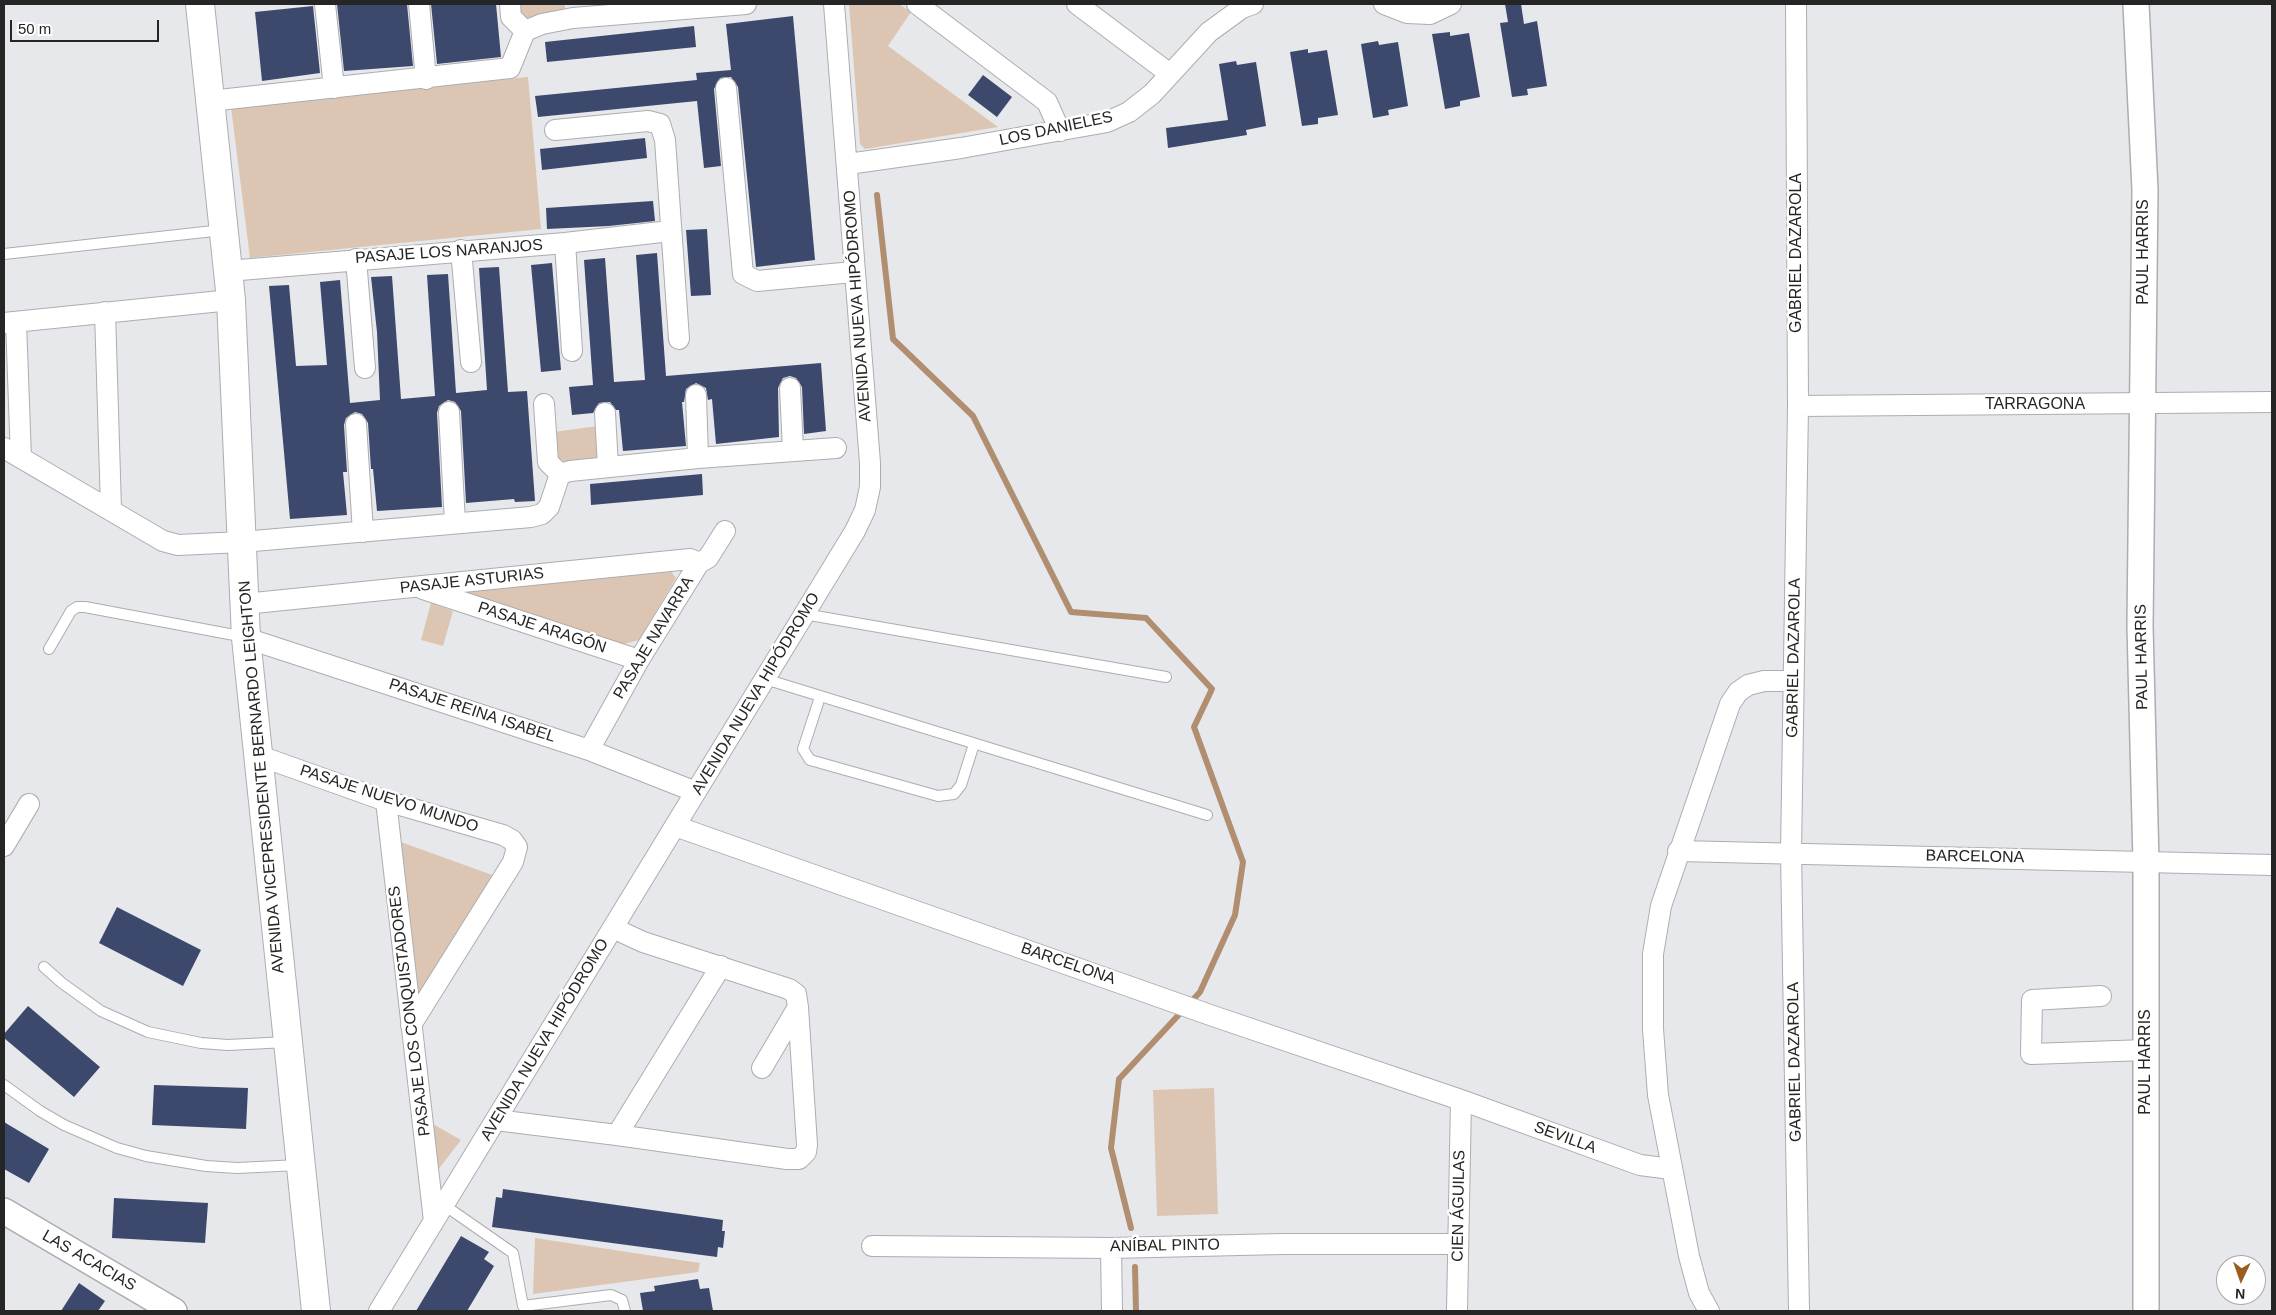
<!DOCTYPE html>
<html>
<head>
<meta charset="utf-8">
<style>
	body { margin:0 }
	#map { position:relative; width:2276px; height:1315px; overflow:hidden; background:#e7e8eb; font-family:Arial,sans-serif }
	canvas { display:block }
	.frame { position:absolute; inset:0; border:5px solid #252526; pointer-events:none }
	.north { position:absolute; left:2216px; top:1255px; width:50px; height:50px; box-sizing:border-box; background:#fff; border:1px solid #a8a8a8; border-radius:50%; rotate:183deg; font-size:14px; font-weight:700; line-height:20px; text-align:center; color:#252526 }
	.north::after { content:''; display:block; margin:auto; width:18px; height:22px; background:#995d1f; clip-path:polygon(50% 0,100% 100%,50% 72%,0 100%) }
	.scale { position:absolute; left:10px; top:20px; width:149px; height:22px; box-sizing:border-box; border:2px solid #252526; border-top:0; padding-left:6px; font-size:15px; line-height:18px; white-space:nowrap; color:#252526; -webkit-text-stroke:4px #fff; paint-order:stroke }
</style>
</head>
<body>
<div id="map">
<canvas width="2276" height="1315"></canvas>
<div class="frame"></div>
<div class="north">N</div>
<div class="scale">50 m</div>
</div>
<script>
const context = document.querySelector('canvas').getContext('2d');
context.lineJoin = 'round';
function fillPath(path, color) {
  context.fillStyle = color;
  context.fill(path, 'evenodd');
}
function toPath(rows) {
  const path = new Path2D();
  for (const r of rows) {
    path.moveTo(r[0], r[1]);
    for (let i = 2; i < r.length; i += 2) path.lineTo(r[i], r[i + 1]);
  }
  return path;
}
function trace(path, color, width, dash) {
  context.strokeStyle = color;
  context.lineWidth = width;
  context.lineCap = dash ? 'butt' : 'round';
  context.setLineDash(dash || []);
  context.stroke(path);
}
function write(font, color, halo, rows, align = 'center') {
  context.font = font + ' Arial,sans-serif';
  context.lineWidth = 5;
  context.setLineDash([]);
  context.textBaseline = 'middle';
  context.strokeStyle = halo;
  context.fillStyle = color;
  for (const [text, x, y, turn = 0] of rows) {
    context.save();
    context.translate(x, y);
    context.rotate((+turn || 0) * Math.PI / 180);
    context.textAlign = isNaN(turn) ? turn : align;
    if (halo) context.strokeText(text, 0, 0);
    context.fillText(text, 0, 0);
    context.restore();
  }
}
fillPath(toPath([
	[515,4,565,4,565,12,523,19],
	[849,4,899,4,911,12,888,46,998,127,865,149,860,144],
	[528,77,541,229,250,258,231,107],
	[598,426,601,458,556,462,554,432],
	[670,570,676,578,639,640,620,645,460,593,460,590],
	[431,603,453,611,443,646,421,640],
	[398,841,495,876,419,997],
	[1214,1088,1218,1214,1157,1216,1153,1090],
	[431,1123,461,1140,434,1175],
	[535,1238,700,1263,698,1272,533,1294]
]), '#dcc6b3');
trace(toPath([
	[877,195,893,339,973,416,1071,612,1146,618,1212,689,1194,727,1243,862,1235,915,1200,992,1119,1079,1111,1148,1131,1228],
	[1135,1267,1136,1311]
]), '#b18e6f', 6);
fillPath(toPath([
	[337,4,407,4,413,66,344,71],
	[431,4,496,4,501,57,437,64],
	[1505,4,1521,4,1524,24,1537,21,1547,86,1527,89,1528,95,1512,97,1500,23,1508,22],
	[313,6,320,73,262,81,255,12],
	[793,16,815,260,756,267,738,87,731,77,720,78,714,89,721,166,704,168,697,101,538,117,535,96,697,80,696,73,731,70,726,24],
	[694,26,696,47,547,62,545,42],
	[1450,32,1450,36,1469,33,1480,97,1460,101,1460,106,1445,109,1432,34],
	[1378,41,1379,45,1398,42,1408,106,1388,110,1389,115,1373,118,1361,44],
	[1308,49,1308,53,1327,50,1338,115,1318,118,1318,124,1302,126,1290,52],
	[1236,61,1237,65,1256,62,1266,126,1246,130,1247,135,1168,148,1166,128,1228,120,1219,64],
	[983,75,1012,97,997,117,968,95],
	[645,138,647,158,542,170,540,149],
	[653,201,655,221,609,226,547,229,546,208],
	[707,229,711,295,691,296,686,230],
	[657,253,666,376,821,363,826,431,804,434,802,387,796,378,790,376,783,378,778,388,779,437,716,444,712,399,708,400,706,388,696,383,686,389,684,402,682,402,686,446,623,451,619,410,616,410,610,402,599,403,593,413,572,415,569,387,593,385,584,260,605,258,614,382,645,380,636,255],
	[552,263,561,370,541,372,531,265],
	[499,267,508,392,527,391,535,501,515,502,514,499,466,503,461,411,455,402,448,400,439,406,437,413,442,507,377,511,373,469,371,469,368,423,362,414,355,412,346,418,344,425,347,472,343,472,347,515,290,519,269,286,289,285,296,366,327,365,320,282,340,280,350,403,380,400,377,332,371,277,392,276,401,399,435,396,427,275,448,274,456,393,487,390,479,268],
	[702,474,703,495,591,505,590,484],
	[117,907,201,950,183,986,99,943],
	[28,1006,100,1067,74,1097,4,1038,4,1034],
	[154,1085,248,1088,246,1129,152,1125],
	[4,1122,49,1149,29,1183,4,1169],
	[503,1189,723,1220,722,1231,725,1231,723,1248,718,1247,717,1257,492,1227,496,1197,502,1198],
	[114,1198,208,1203,205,1243,112,1238],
	[461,1236,489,1252,484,1259,494,1266,467,1311,416,1311],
	[698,1279,700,1289,709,1288,713,1311,643,1311,640,1293,655,1291,654,1286],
	[79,1283,105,1301,98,1311,61,1311]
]), '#3c496c');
const service = toPath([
	[4,254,223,230],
	[804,614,1166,677],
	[49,649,71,611,77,607,85,607,245,637],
	[765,679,1207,815],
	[820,697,803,749,810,760,938,796,954,794,961,785,974,744],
	[44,967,62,983,101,1011,148,1032,201,1043,228,1045,287,1042],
	[4,1085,40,1111,64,1125,117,1148,146,1156,206,1166,237,1168,299,1165],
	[444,1205,513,1253,523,1306,611,1295,622,1300,625,1311]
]);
const minor = toPath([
	[325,4,334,88],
	[419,4,426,79],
	[510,4,511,17,525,31],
	[917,4,1047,102,1060,131],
	[1077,4,1170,74],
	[1384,4,1407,13,1430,14,1451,4],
	[1796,4,1798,406,1791,853,1799,1311],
	[726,88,743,274,757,281,853,272],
	[210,101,510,68,525,31,542,24,573,18,746,4],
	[555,130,648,121,660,124,665,140,679,339],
	[848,164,961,148,1107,122,1129,112,1152,94,1209,32,1242,8,1253,4],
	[565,243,572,351],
	[461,250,471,362],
	[356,259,365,368],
	[228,271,565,243,670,231],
	[105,312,111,509],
	[16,322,21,458],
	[4,323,231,300],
	[790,388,793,450],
	[696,395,698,458],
	[544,404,548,462,560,474],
	[1798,406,2272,402],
	[449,412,455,523],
	[605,413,608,467],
	[356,424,363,532],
	[4,448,163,541,178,545,242,542,531,517,542,514,549,507,560,474,570,471,698,458,836,448],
	[423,589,639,660],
	[244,604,690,559,699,563],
	[246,638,589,750,696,792],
	[589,750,639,660,699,563,708,558,725,531],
	[257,755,386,801,503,835,512,840,517,847,513,862,411,1025],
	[386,801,434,1221],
	[675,826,1213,1016,1461,1100,1640,1165,1671,1169],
	[4,846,29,804],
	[1678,851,2272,865],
	[2101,996,2032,1000,2031,1054,2146,1050],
	[762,1068,798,1007],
	[496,1120,617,1135,787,1159,799,1159,806,1152,807,1145,798,1007,796,994,789,989,643,942,613,928],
	[617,1135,721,966],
	[872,1246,1111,1248,1283,1244,1457,1244],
	[1111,1248,1112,1311],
	[379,1311,855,531,865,510,870,487,870,463,834,4],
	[1457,1311,1461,1100],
	[1709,1311,1699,1293,1689,1256,1658,1095,1653,1029,1653,954,1661,906,1730,704,1738,692,1748,685,1764,681,1793,681]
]);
const tertiary = toPath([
	[2136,4,2145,190,2140,626,2146,862,2146,1311],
	[4,1211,174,1311]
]);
const secondary = toPath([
	[200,4,231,300,246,638,316,1311]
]);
trace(service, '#acadb0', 12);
trace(minor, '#acadb0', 22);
trace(tertiary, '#acadb0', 28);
trace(secondary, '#acadb0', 30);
trace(service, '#fff', 10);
trace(minor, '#fff', 20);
trace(tertiary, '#fff', 25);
trace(secondary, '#fff', 28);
write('16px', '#252526', '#fff', [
	["LOS DANIELES",1056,129,-12],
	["PASAJE LOS NARANJOS",449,252,-4],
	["PAUL HARRIS",2144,252,-90],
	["GABRIEL DAZAROLA",1797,253,-90],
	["AVENIDA NUEVA HIPÓDROMO",858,306,-94],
	["TARRAGONA",2035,405],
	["PASAJE ASTURIAS",472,581,-6],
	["PASAJE ARAGÓN",542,628,18],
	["PASAJE NAVARRA",654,638,-59],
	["PAUL HARRIS",2142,657,-91],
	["GABRIEL DAZAROLA",1794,658,-89],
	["AVENIDA NUEVA HIPÓDROMO",756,694,-59],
	["PASAJE REINA ISABEL",472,711,18],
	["AVENIDA VICEPRESIDENTE BERNARDO LEIGHTON",262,777,-95],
	["PASAJE NUEVO MUNDO",389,799,18],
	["BARCELONA",1975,857,1],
	["BARCELONA",1068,964,19],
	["PASAJE LOS CONQUISTADORES",410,1011,-97],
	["AVENIDA NUEVA HIPÓDROMO",545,1040,-59],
	["GABRIEL DAZAROLA",1795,1062,-91],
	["PAUL HARRIS",2146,1062,-90],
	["SEVILLA",1565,1138,20],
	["CIEN ÁGUILAS",1459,1206,-89],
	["ANÍBAL PINTO",1165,1246,-1],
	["LAS ACACIAS",89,1261,30]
]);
</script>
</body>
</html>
